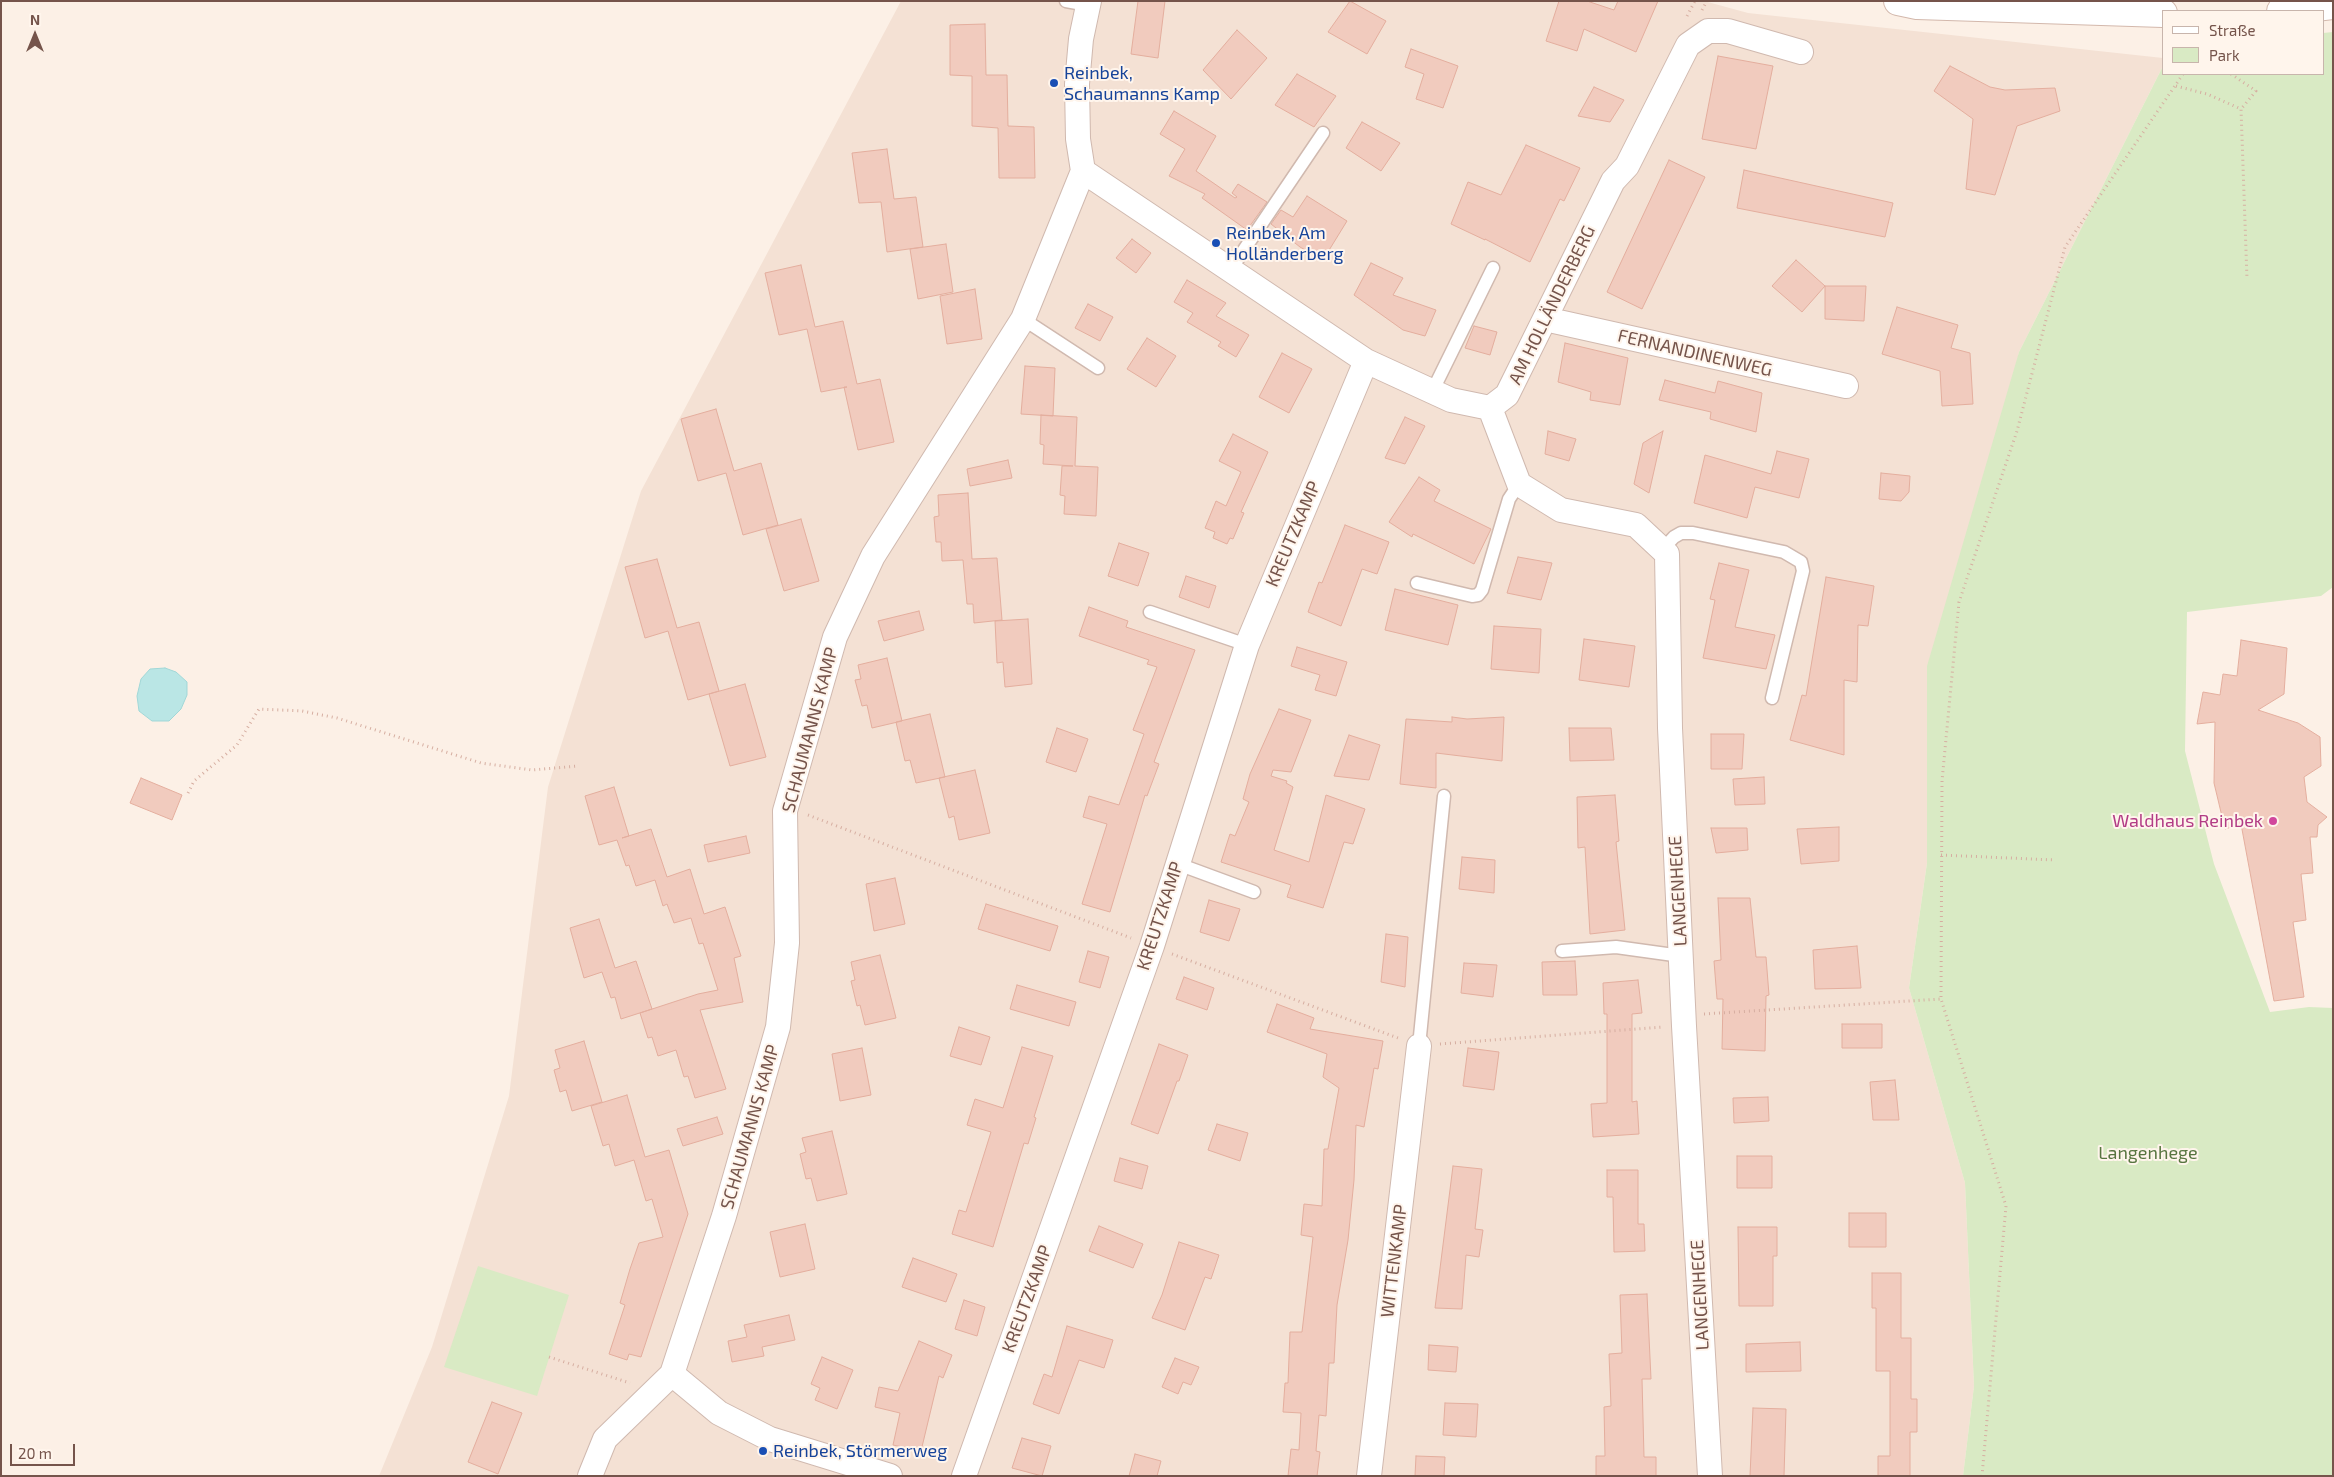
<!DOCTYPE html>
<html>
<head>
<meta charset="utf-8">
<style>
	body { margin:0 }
	#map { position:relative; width:2334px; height:1477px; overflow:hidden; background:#fcf0e6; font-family:"Exo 2",sans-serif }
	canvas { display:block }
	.frame { position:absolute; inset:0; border:2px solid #75544b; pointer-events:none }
	.legend { position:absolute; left:2162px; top:10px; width:162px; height:65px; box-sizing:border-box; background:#fff5ec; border:1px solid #c8b5ac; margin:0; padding:6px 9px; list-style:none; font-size:15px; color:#75544b }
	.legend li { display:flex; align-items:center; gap:10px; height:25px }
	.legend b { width:25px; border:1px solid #c8b5ac }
	.north { position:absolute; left:10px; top:10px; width:50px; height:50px; -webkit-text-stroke:4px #fff5ec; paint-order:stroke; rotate:0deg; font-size:14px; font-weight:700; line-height:20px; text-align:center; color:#75544b }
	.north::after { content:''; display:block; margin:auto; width:18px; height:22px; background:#75544b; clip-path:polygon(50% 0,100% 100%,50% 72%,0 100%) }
	.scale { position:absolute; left:10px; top:1444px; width:65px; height:22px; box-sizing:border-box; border:2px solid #75544b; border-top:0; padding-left:6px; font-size:15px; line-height:18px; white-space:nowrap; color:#75544b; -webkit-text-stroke:4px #fff5ec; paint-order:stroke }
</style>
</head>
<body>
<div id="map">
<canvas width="2334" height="1477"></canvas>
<div class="frame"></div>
<ul class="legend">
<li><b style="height:6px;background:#fff"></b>Straße</li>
<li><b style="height:14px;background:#d9eac4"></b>Park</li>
</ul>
<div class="north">N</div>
<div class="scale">20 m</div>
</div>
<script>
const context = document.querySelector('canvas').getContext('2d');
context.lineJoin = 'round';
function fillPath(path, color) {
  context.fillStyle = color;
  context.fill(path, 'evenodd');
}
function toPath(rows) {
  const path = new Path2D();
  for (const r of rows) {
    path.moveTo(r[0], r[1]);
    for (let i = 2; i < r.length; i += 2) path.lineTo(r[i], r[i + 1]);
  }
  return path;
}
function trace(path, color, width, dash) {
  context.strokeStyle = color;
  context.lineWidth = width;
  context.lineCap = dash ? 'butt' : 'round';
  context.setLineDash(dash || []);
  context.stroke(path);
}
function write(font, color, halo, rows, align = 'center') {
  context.font = font + ' "Exo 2",sans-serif';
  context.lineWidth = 4;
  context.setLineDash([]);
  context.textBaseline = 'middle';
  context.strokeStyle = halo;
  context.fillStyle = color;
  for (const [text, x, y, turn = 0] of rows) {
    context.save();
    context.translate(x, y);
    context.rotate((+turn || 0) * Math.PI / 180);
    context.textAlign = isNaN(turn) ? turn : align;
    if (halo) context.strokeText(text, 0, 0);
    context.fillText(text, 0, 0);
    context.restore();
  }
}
fillPath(toPath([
	[901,1,1704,1,1748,13,2163,58,2163,66,2019,352,1927,863,1909,988,1965,1183,1974,1386,1963,1476,379,1476,432,1347,509,1096,548,787,641,491]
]), '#f4e1d4');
fillPath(toPath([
	[2333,32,2333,587,2321,596,2187,612,2185,751,2214,864,2270,1012,2309,1007,2333,1008,2333,1476,1963,1476,1974,1386,1965,1183,1909,988,1927,863,1927,666,2019,352,2163,66,2163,74,2323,74,2323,33],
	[478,1266,569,1295,537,1396,444,1367]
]), '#d9eac4');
const water = toPath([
	[165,668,176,672,187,682,187,695,181,709,169,721,152,721,139,711,137,696,141,679,150,669,165,668]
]);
fillPath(water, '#bae6e5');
trace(water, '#a1d7d7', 1);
const building = toPath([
	[1138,1,1165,1,1158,58,1131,54,1138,1],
	[1350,1,1386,21,1367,54,1328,32,1350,1],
	[1559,1,1587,1,1614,10,1618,1,1658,1,1636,52,1584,29,1577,51,1546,41,1559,1],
	[985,24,986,75,1007,75,1008,126,1034,127,1035,178,999,178,998,128,972,126,972,76,950,75,950,25,985,24],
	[1237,30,1267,58,1231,99,1203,70,1237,30],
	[1411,49,1458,66,1443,108,1416,99,1424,74,1405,67,1411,49],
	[1718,56,1773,66,1756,149,1702,139,1718,56],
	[1950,66,1990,87,2005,90,2055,88,2060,111,2017,126,1995,195,1966,189,1973,119,1934,91,1950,66],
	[1297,74,1336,96,1314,127,1275,105,1297,74],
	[1594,87,1624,100,1610,122,1578,116,1594,87],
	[1174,111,1216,136,1196,171,1235,198,1237,197,1232,193,1238,184,1267,202,1247,230,1202,198,1205,194,1169,176,1185,149,1160,134,1174,111],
	[1362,122,1400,143,1381,171,1346,148,1362,122],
	[1526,145,1580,168,1564,201,1560,199,1530,262,1485,239,1485,240,1451,224,1468,182,1501,195,1526,145],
	[887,149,894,199,916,197,923,247,887,252,881,202,859,203,852,153,887,149],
	[1669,160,1705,177,1642,309,1607,292,1669,160],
	[1744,170,1893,203,1885,237,1737,208,1744,170],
	[1307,196,1347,221,1323,260,1300,247,1271,224,1281,210,1293,217,1307,196],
	[1132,239,1151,253,1136,273,1116,258,1132,239],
	[946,244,953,292,918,299,910,249,946,244],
	[1796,260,1825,286,1802,312,1772,286,1796,260],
	[1371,263,1403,278,1393,295,1436,310,1425,336,1403,330,1354,295,1371,263],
	[801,265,815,327,843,321,857,384,880,379,894,442,858,450,844,387,847,387,821,392,807,329,779,335,765,273,801,265],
	[1187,280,1226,303,1216,316,1249,335,1236,357,1218,346,1221,342,1187,322,1193,313,1174,302,1187,280],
	[1825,286,1866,286,1864,321,1825,319,1825,286],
	[975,289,982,339,947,344,940,296,975,289],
	[1088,304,1113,317,1100,341,1075,328,1088,304],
	[1897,307,1958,325,1951,348,1970,353,1973,404,1942,406,1940,371,1882,354,1897,307],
	[1474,326,1497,332,1490,355,1465,348,1474,326],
	[1147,338,1176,356,1156,387,1127,369,1147,338],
	[1565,343,1628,358,1620,405,1590,400,1591,392,1558,382,1565,343],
	[1282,353,1312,369,1289,413,1259,397,1282,353],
	[1025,366,1055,368,1053,416,1021,414,1025,366],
	[1665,380,1715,393,1718,381,1762,393,1756,432,1710,419,1711,412,1659,400,1665,380],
	[716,409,734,471,761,463,778,525,743,535,726,473,698,481,681,419,716,409],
	[1041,415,1077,417,1075,466,1098,467,1096,516,1064,514,1065,496,1060,495,1062,466,1073,466,1043,464,1044,445,1040,444,1041,415],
	[1405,417,1425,426,1405,464,1385,458,1405,417],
	[1548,431,1576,439,1569,461,1545,454,1548,431],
	[1663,431,1649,493,1634,484,1643,443,1663,431],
	[1233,434,1268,452,1241,512,1244,513,1233,539,1230,538,1227,544,1213,538,1215,532,1205,528,1216,501,1226,506,1241,472,1219,461,1233,434],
	[1777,451,1809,459,1799,498,1755,487,1747,518,1694,503,1705,455,1771,474,1777,451],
	[1008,460,1012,478,970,486,967,469,1008,460],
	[1881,473,1910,476,1909,492,1901,501,1879,499,1881,473],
	[1419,477,1440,490,1434,501,1491,529,1474,564,1413,534,1412,537,1389,522,1419,477],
	[968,493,972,559,997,558,1002,620,974,623,973,604,967,604,963,560,942,561,941,542,936,542,934,517,939,516,938,495,968,493],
	[801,519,819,581,784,591,766,529,801,519],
	[1345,525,1389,542,1377,574,1362,569,1341,626,1308,612,1319,582,1322,583,1345,525],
	[1119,543,1149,553,1138,586,1108,576,1119,543],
	[1518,557,1552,563,1541,600,1507,593,1518,557],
	[657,559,677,628,699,622,719,691,688,700,668,631,645,638,625,567,657,559],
	[1719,563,1749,570,1735,627,1775,635,1766,669,1703,658,1715,600,1710,599,1719,563],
	[1186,576,1216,586,1209,608,1179,597,1186,576],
	[1826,577,1874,586,1868,626,1858,625,1857,682,1844,680,1844,755,1790,740,1802,695,1806,696,1826,577],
	[1395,589,1458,605,1448,645,1385,630,1395,589],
	[1089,607,1128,621,1126,627,1195,650,1154,762,1159,764,1147,796,1145,795,1110,912,1082,904,1107,824,1083,817,1089,796,1119,805,1144,734,1133,730,1157,667,1147,664,1149,660,1079,636,1089,607],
	[919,611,924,630,884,641,878,621,919,611],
	[1028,619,1032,684,1005,687,1003,662,997,663,995,621,1028,619],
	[1494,626,1541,629,1539,673,1491,669,1494,626],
	[1584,639,1635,646,1629,687,1579,680,1584,639],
	[2241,640,2287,648,2284,694,2258,710,2298,723,2320,737,2321,766,2304,777,2307,802,2327,817,2318,825,2317,837,2310,837,2313,873,2301,874,2306,920,2293,922,2304,997,2274,1001,2241,824,2225,829,2214,783,2215,722,2197,724,2203,692,2220,695,2223,674,2237,676,2241,640],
	[1297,647,1347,662,1336,696,1315,690,1320,675,1291,666,1297,647],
	[887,658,902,721,872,728,867,705,862,706,855,680,861,679,858,665,887,658],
	[745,684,766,757,730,766,709,694,745,684],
	[1279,709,1311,720,1291,772,1273,770,1271,776,1287,781,1286,783,1293,787,1274,850,1309,862,1326,795,1365,809,1353,844,1344,842,1323,908,1287,897,1291,885,1221,862,1230,834,1235,836,1249,802,1243,799,1250,774,1279,709],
	[930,714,945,777,916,783,910,760,905,761,896,722,930,714],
	[1452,717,1467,719,1504,717,1502,761,1436,753,1436,788,1400,784,1406,719,1452,722,1452,717],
	[1057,728,1088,739,1076,772,1046,762,1057,728],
	[1569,728,1611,728,1614,760,1570,761,1569,728],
	[1711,734,1744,734,1742,769,1711,769,1711,734],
	[1349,735,1380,745,1369,780,1334,776,1349,735],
	[975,770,990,833,959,840,954,816,949,818,939,778,975,770],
	[1764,777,1765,804,1735,805,1733,779,1764,777],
	[141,778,182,795,172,820,130,803,141,778],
	[614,787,629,836,622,838,651,829,667,877,690,869,704,914,725,907,741,956,734,958,743,1002,700,1010,726,1089,695,1098,688,1076,684,1077,676,1050,658,1056,652,1037,648,1038,640,1013,698,994,718,990,703,943,699,944,691,918,674,923,667,904,663,906,655,880,636,886,629,865,626,866,617,840,599,845,585,796,614,787],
	[1615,795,1619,841,1616,842,1625,930,1590,934,1585,847,1578,848,1577,797,1615,795],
	[1839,827,1839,861,1801,864,1797,829,1839,827],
	[1711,828,1747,828,1748,850,1716,853,1711,828],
	[746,836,750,853,708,862,704,845,746,836],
	[1462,857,1495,860,1494,893,1459,889,1462,857],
	[895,878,905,924,874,931,866,884,895,878],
	[1718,898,1750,898,1756,957,1766,957,1769,995,1766,996,1765,1051,1722,1049,1723,999,1717,999,1714,961,1721,960,1718,898],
	[1209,900,1240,909,1229,941,1200,932,1209,900],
	[986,904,1058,926,1050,951,978,929,986,904],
	[599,919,615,968,636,961,652,1009,621,1019,615,997,611,998,602,972,584,978,570,928,599,919],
	[1386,934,1408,937,1405,987,1381,982,1386,934],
	[1857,946,1861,988,1815,989,1813,950,1857,946],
	[1088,951,1109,957,1100,988,1079,982,1088,951],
	[880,955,896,1018,865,1025,860,1005,857,1006,851,981,855,980,851,962,880,955],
	[1575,961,1577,995,1543,995,1542,962,1575,961],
	[1464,963,1497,965,1493,997,1461,993,1464,963],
	[1184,977,1214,988,1207,1010,1176,999,1184,977],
	[1638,980,1642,1013,1632,1014,1632,1102,1637,1101,1639,1134,1593,1137,1591,1104,1607,1103,1607,1014,1604,1014,1603,983,1638,980],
	[1017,985,1076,1002,1069,1026,1010,1009,1017,985],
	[1277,1004,1314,1018,1310,1029,1383,1041,1378,1069,1374,1068,1364,1127,1356,1125,1354,1180,1348,1240,1337,1305,1334,1363,1329,1363,1326,1416,1319,1415,1316,1451,1320,1452,1317,1476,1288,1476,1291,1449,1299,1450,1301,1413,1283,1412,1285,1383,1288,1383,1290,1332,1302,1332,1313,1237,1301,1235,1304,1204,1322,1206,1324,1149,1328,1149,1339,1088,1323,1077,1327,1054,1267,1032,1277,1004],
	[1842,1024,1882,1024,1882,1048,1842,1048,1842,1024],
	[959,1027,990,1037,981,1065,950,1056,959,1027],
	[584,1041,602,1102,572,1111,566,1090,560,1092,554,1070,560,1068,555,1050,584,1041],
	[1159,1044,1188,1055,1179,1081,1177,1081,1158,1134,1131,1124,1159,1044],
	[1022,1047,1053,1056,1034,1117,1036,1118,1028,1144,1024,1143,993,1247,952,1234,959,1210,966,1212,991,1132,967,1125,975,1099,1003,1108,1022,1047],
	[862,1048,871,1095,840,1101,832,1054,862,1048],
	[1468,1048,1499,1052,1494,1090,1463,1086,1468,1048],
	[1895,1080,1899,1120,1873,1120,1870,1082,1895,1080],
	[627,1095,645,1157,669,1150,688,1214,641,1357,629,1354,627,1360,609,1354,625,1305,620,1303,630,1269,639,1243,663,1237,652,1199,646,1201,634,1160,615,1166,609,1144,603,1146,591,1106,627,1095],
	[1768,1097,1769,1121,1734,1123,1733,1098,1768,1097],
	[717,1117,723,1134,683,1146,677,1129,717,1117],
	[1217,1124,1248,1133,1240,1161,1208,1150,1217,1124],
	[832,1131,847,1194,817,1201,811,1178,806,1179,800,1154,806,1152,802,1138,832,1131],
	[1737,1156,1772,1156,1772,1188,1737,1188,1737,1156],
	[1120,1158,1148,1166,1142,1189,1114,1181,1120,1158],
	[1453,1166,1482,1169,1475,1229,1483,1230,1479,1257,1466,1255,1462,1309,1435,1308,1453,1166],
	[1607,1170,1638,1170,1638,1224,1644,1224,1645,1251,1614,1252,1613,1197,1607,1197,1607,1170],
	[1849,1213,1886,1213,1886,1247,1849,1247,1849,1213],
	[805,1224,815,1269,780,1277,770,1232,805,1224],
	[1099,1226,1143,1244,1133,1268,1089,1251,1099,1226],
	[1738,1227,1777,1227,1777,1256,1773,1256,1773,1306,1739,1306,1738,1227],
	[1179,1242,1219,1255,1211,1279,1205,1277,1185,1330,1152,1318,1162,1295,1179,1242],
	[913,1258,957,1274,946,1302,902,1287,913,1258],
	[1872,1273,1901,1273,1901,1338,1911,1338,1911,1399,1917,1399,1917,1432,1910,1432,1910,1476,1878,1476,1878,1456,1890,1456,1890,1371,1876,1371,1876,1308,1872,1308,1872,1273],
	[1647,1294,1651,1379,1642,1379,1644,1457,1656,1457,1656,1476,1596,1476,1596,1456,1605,1456,1604,1407,1611,1406,1609,1354,1622,1353,1620,1295,1647,1294],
	[964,1300,985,1307,977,1336,955,1329,964,1300],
	[789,1315,795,1340,762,1347,764,1356,732,1362,728,1341,747,1337,744,1325,789,1315],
	[1067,1326,1113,1340,1104,1368,1079,1360,1059,1414,1033,1404,1044,1374,1052,1377,1067,1326],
	[919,1341,952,1355,943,1378,939,1376,921,1451,893,1445,900,1413,875,1407,879,1387,898,1391,919,1341],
	[1800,1342,1801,1371,1746,1372,1746,1344,1800,1342],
	[1429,1345,1458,1347,1456,1372,1428,1370,1429,1345],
	[822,1357,853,1370,837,1409,815,1400,820,1388,811,1384,822,1357],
	[1175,1358,1199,1367,1191,1385,1183,1382,1178,1394,1162,1387,1175,1358],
	[492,1402,522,1413,498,1474,468,1462,492,1402],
	[1445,1403,1478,1404,1476,1437,1443,1435,1445,1403],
	[1753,1408,1786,1409,1784,1476,1750,1476,1753,1408],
	[1022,1438,1051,1446,1042,1476,1012,1468,1022,1438],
	[1135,1454,1161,1461,1157,1476,1129,1476,1135,1454],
	[1416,1456,1445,1457,1444,1476,1415,1476,1416,1456]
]);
fillPath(building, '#f1cbbe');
trace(building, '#e4ae9e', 1);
const lane = toPath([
	[1066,1,1088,5],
	[1231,269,1323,133],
	[1023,319,1098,368],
	[1432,392,1493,268],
	[1662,550,1674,537,1681,533,1693,533,1784,552,1801,562,1803,571,1772,698],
	[1417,583,1472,596,1478,595,1482,590,1509,499,1519,484],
	[1150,612,1247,645],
	[1178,864,1254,892],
	[1562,951,1616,947,1681,956],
	[1419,1046,1444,796]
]);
const street = toPath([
	[1083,171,1366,361,1451,400,1490,408,1507,395,1613,181,1627,166,1688,45,1708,31,1728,31,1801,52],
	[1545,319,1846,386],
	[1490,408,1519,484,1561,510,1636,525,1667,554,1670,728,1684,1026,1710,1476],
	[672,1374,719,1413,770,1439,890,1476],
	[590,1476,605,1439,672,1374,724,1216,778,1027,787,943,785,811,835,637,873,556,1023,319,1083,171,1078,139,1077,84,1081,39,1089,1],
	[964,1476,1152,946,1247,645,1366,361],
	[1369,1476,1419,1046]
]);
const secondary = toPath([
	[1898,1,1917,5,2163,13],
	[2281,11,2333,5]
]);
trace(lane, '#d0b9af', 15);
trace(street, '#d0b9af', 26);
trace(secondary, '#d3b8ac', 30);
trace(toPath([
	[1702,10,1707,1],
	[1687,16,1695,1],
	[2231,74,2256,91,2241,109],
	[2176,86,2207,94,2241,109,2247,279],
	[188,793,194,781,237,745,259,709,302,711,337,718,481,763,532,770,578,766],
	[808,815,1131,938],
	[1941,855,2055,860],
	[1172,954,1398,1038],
	[1704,1014,1941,999],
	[1440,1044,1663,1027],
	[549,1357,630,1383],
	[1982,1476,2006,1206,1941,999,1942,781,1959,602,2017,431,2065,247,2183,74]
]), '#d6aea1', 3, [1, 4]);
trace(lane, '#fff', 12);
trace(street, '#fff', 24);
trace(secondary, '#fff', 28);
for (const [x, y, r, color] of [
	[1054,83,5,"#1a4fb4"],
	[1216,243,5,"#1a4fb4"],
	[2273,821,5,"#d1479c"],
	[763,1451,5,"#1a4fb4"]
]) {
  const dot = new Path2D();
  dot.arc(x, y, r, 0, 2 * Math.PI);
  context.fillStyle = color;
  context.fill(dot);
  trace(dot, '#fff5ec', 2);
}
write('18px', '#164399', '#fff5ec', [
	["Reinbek,",1064,73],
	["Schaumanns Kamp",1064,94],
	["Reinbek, Am",1226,233],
	["Holländerberg",1226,254],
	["Reinbek, Störmerweg",773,1451]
], 'left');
write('18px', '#75544b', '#fff5ec', [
	["AM HOLLÄNDERBERG",1552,305,-64],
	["FERNANDINENWEG",1695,353,13],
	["KREUTZKAMP",1293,534,-67],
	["SCHAUMANNS KAMP",810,730,-75],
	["LANGENHEGE",1678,891,-93],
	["KREUTZKAMP",1160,916,-72],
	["SCHAUMANNS KAMP",750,1127,-74],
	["WITTENKAMP",1394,1261,-83],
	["LANGENHEGE",1700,1295,-93],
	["KREUTZKAMP",1027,1299,-70]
]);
write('18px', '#b23c85', '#fff5ec', [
	["Waldhaus Reinbek",2263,821]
], 'right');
write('18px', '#587540', '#fff5ec', [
	["Langenhege",2148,1153]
]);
</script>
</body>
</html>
